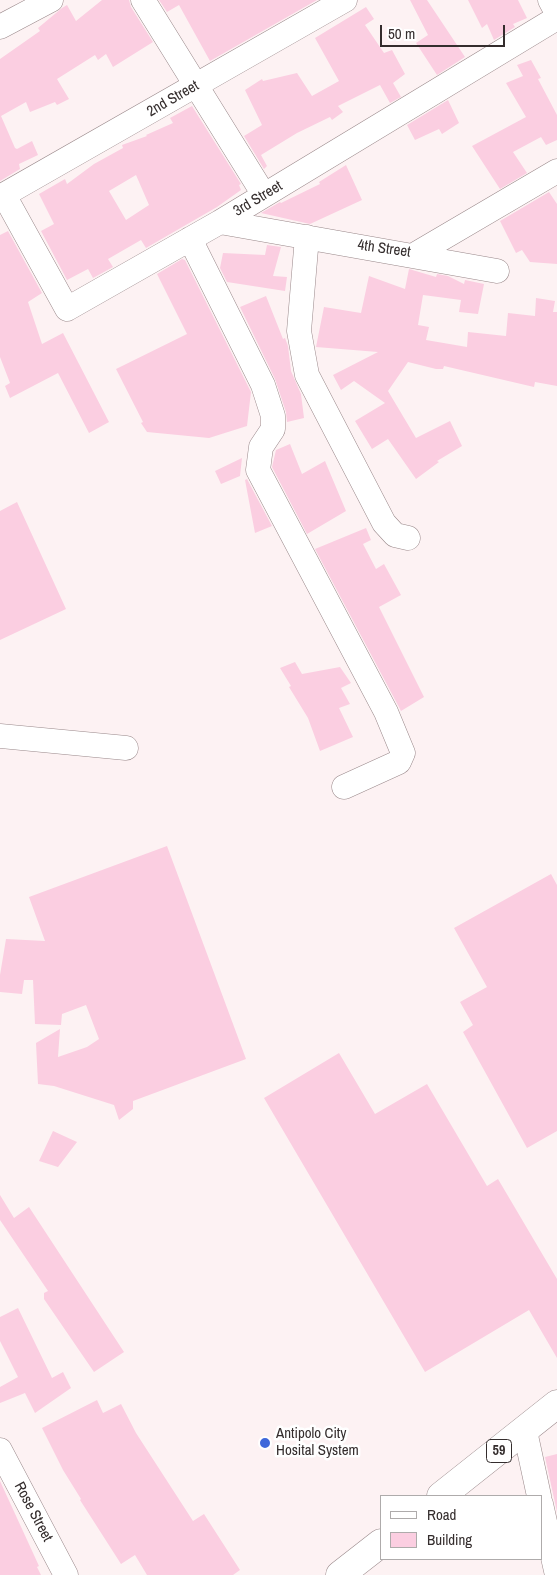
<!DOCTYPE html>
<html>
<head>
<meta charset="utf-8">
<style>
	body { margin:0 }
	#map { position:relative; width:557px; height:1575px; overflow:hidden; background:#fdf2f3; font-family:"Archivo Narrow",sans-serif }
	canvas { display:block }
	.legend { position:absolute; left:380px; top:1495px; width:162px; height:65px; box-sizing:border-box; background:#fff; border:1px solid #aeabab; margin:0; padding:6px 9px; list-style:none; font-size:15px; color:#342d2d }
	.legend li { display:flex; align-items:center; gap:10px; height:25px }
	.legend b { width:25px; border:1px solid #aeabab }
	.scale { position:absolute; left:380px; top:25px; width:125px; height:22px; box-sizing:border-box; border:2px solid #342d2d; border-top:0; padding-left:6px; font-size:15px; line-height:18px; white-space:nowrap; color:#342d2d; -webkit-text-stroke:4px #fff; paint-order:stroke }
</style>
</head>
<body>
<div id="map">
<canvas width="557" height="1575"></canvas>
<ul class="legend">
<li><b style="height:6px;background:#fff"></b>Road</li>
<li><b style="height:14px;background:#fbcee1"></b>Building</li>
</ul>
<div class="scale">50 m</div>
</div>
<script>
const context = document.querySelector('canvas').getContext('2d');
context.lineJoin = 'round';
function fillPath(path, color) {
  context.fillStyle = color;
  context.fill(path, 'evenodd');
}
function toPath(rows) {
  const path = new Path2D();
  for (const r of rows) {
    path.moveTo(r[0], r[1]);
    for (let i = 2; i < r.length; i += 2) path.lineTo(r[i], r[i + 1]);
  }
  return path;
}
function trace(path, color, width, dash) {
  context.strokeStyle = color;
  context.lineWidth = width;
  context.lineCap = dash ? 'butt' : 'round';
  context.setLineDash(dash || []);
  context.stroke(path);
}
function write(font, color, halo, rows, align = 'center') {
  context.font = font + ' "Archivo Narrow",sans-serif';
  context.lineWidth = 5;
  context.setLineDash([]);
  context.textBaseline = 'middle';
  context.strokeStyle = halo;
  context.fillStyle = color;
  for (const [text, x, y, turn = 0] of rows) {
    context.save();
    context.translate(x, y);
    context.rotate((+turn || 0) * Math.PI / 180);
    context.textAlign = isNaN(turn) ? turn : align;
    if (halo) context.strokeText(text, 0, 0);
    context.fillText(text, 0, 0);
    context.restore();
  }
}
fillPath(toPath([
	[102,0,129,0,131,7,153,42,113,67,106,54,98,60,95,55,57,79,69,99,57,105,55,102,30,112,26,102,1,116,15,148,17,149,32,141,38,155,19,164,20,169,0,181,0,59,40,31,38,28,62,8,67,5,76,21],
	[159,0,317,0,210,61,179,5,167,12],
	[410,0,427,0,465,57,437,75,416,43,428,35],
	[468,0,518,0,527,18,513,24,515,27,494,40,487,24,482,28],
	[366,7,374,19,365,25,384,53,392,50,405,74,393,83,401,97,390,103,380,85,338,106,343,112,332,120,330,117,297,133,261,155,267,166,264,169,244,136,262,125,245,90,262,79,263,81,297,73,312,96,339,81,315,38],
	[531,60,541,78,538,79,557,115,557,140,546,145,541,137,513,152,527,173,500,189,472,146,526,117,506,83,523,76,517,65],
	[448,100,459,123,442,134,439,129,415,140,407,125],
	[192,106,241,184,239,185,241,190,217,207,146,248,141,240,108,259,113,267,93,278,88,269,67,280,41,231,54,224,39,194,65,179,67,184,94,164,123,148,122,145,147,136,146,135,173,123,170,118],
	[136,175,149,205,126,220,109,191],
	[346,165,362,200,310,224,261,213,280,202,281,203,320,184,319,182],
	[549,192,557,204,557,264,530,262,522,250,516,253,500,221],
	[8,231,42,293,28,302,42,344,63,333,109,422,89,433,58,373,10,398,5,386,10,383,0,357,0,235],
	[267,245,281,247,273,276,287,277,285,291,227,282,220,268,223,253,265,255],
	[182,259,185,260,251,392,247,426,209,438,147,432,141,423,143,422,116,369,187,334,157,274],
	[409,269,436,277,437,274,448,276,464,284,465,280,484,284,478,314,459,312,461,300,423,295,418,325,429,327,426,340,467,347,468,332,506,336,508,313,535,316,536,298,555,301,553,312,557,312,557,386,535,382,534,387,444,366,443,369,436,369,408,362,388,391,416,438,450,421,462,446,437,461,439,462,416,479,388,439,372,449,355,421,385,403,354,381,341,390,333,375,378,352,316,347,324,307,361,313,369,276,405,289],
	[266,296,283,339,285,338,288,346,291,371,301,394,304,418,287,422,286,412,275,379,240,307],
	[290,444,302,474,325,461,346,511,307,534,272,467,276,450],
	[242,458,240,476,221,484,215,471],
	[247,479,272,526,255,533,245,480],
	[17,502,66,609,0,640,0,511],
	[366,528,371,540,363,544,376,569,384,564,401,595,379,607,424,697,401,711,315,549],
	[295,662,302,674,340,667,351,683,341,688,350,704,339,708,353,737,320,751,308,718,289,687,291,686,280,668],
	[167,846,246,1059,133,1101,133,1109,119,1120,114,1105,54,1086,38,1084,36,1043,60,1029,58,1057,87,1047,99,1039,86,1005,62,1014,61,1025,35,1024,33,980,24,980,22,994,0,992,0,975,6,939,45,941,29,897],
	[551,874,557,885,557,1131,527,1148,463,1032,473,1025,460,1002,487,987,454,928],
	[339,1053,375,1114,427,1084,487,1186,498,1179,557,1279,557,1358,529,1310,425,1372,264,1098],
	[53,1131,77,1142,58,1167,39,1161],
	[0,1195,14,1218,29,1207,124,1352,94,1372,44,1299,44,1293,48,1291,0,1220],
	[18,1308,52,1378,63,1372,71,1388,35,1413,25,1393,0,1403,0,1387,18,1377,0,1341,0,1317],
	[97,1400,103,1413,121,1404,136,1433,193,1521,204,1514,240,1570,233,1575,147,1575,135,1555,121,1564,80,1500,81,1499,63,1470,42,1428],
	[557,1454,557,1512,545,1457],
	[0,1481,39,1566,37,1567,41,1575,0,1575]
]), '#fbcee1');
const minor = toPath([
	[143,0,264,195],
	[550,0,557,13],
	[0,27,51,0],
	[4,195,67,309,220,222,557,18],
	[0,197,345,0],
	[220,222,497,271],
	[307,237,299,331,307,375,384,523,395,535,408,538],
	[190,239,263,385,273,416,273,429,261,447,258,470,386,712,403,753,399,762,344,787],
	[414,255,557,171],
	[0,736,126,748],
	[525,1431,539,1496],
	[0,1450,66,1575],
	[541,1504,557,1575]
]);
const major = toPath([
	[441,1496,557,1404],
	[340,1575,381,1543]
]);
trace(minor, '#99888a', 25);
trace(major, '#99888a', 29);
trace(minor, '#fff', 24);
trace(major, '#fff', 28);
for (const [x, y, r, color] of [
	[265,1443,6,"#3f68da"]
]) {
  const dot = new Path2D();
  dot.arc(x, y, r, 0, 2 * Math.PI);
  context.fillStyle = color;
  context.fill(dot);
  trace(dot, '#fff', 2);
}
for (const [x, y, w] of [
	[499,1451,25]
]) {
  const box = new Path2D();
  box.roundRect(x - w / 2, y - 11.5, w, 23, 4);
  context.fillStyle = '#fff';
  context.fill(box);
  trace(box, '#342d2d', 1);
}
write('bold 14px', '#342d2d', null, [
	["59",499,1451]
]);
write('15px', '#342d2d', '#fff', [
	["2nd Street",173,99,-30],
	["3rd Street",258,199,-31],
	["4th Street",384,249,8],
	["Rose Street",33,1512,62]
]);
write('15px', '#342d2d', '#fff', [
	["Antipolo City",276,1434],
	["Hosital System",276,1451]
], 'left');
</script>
</body>
</html>
